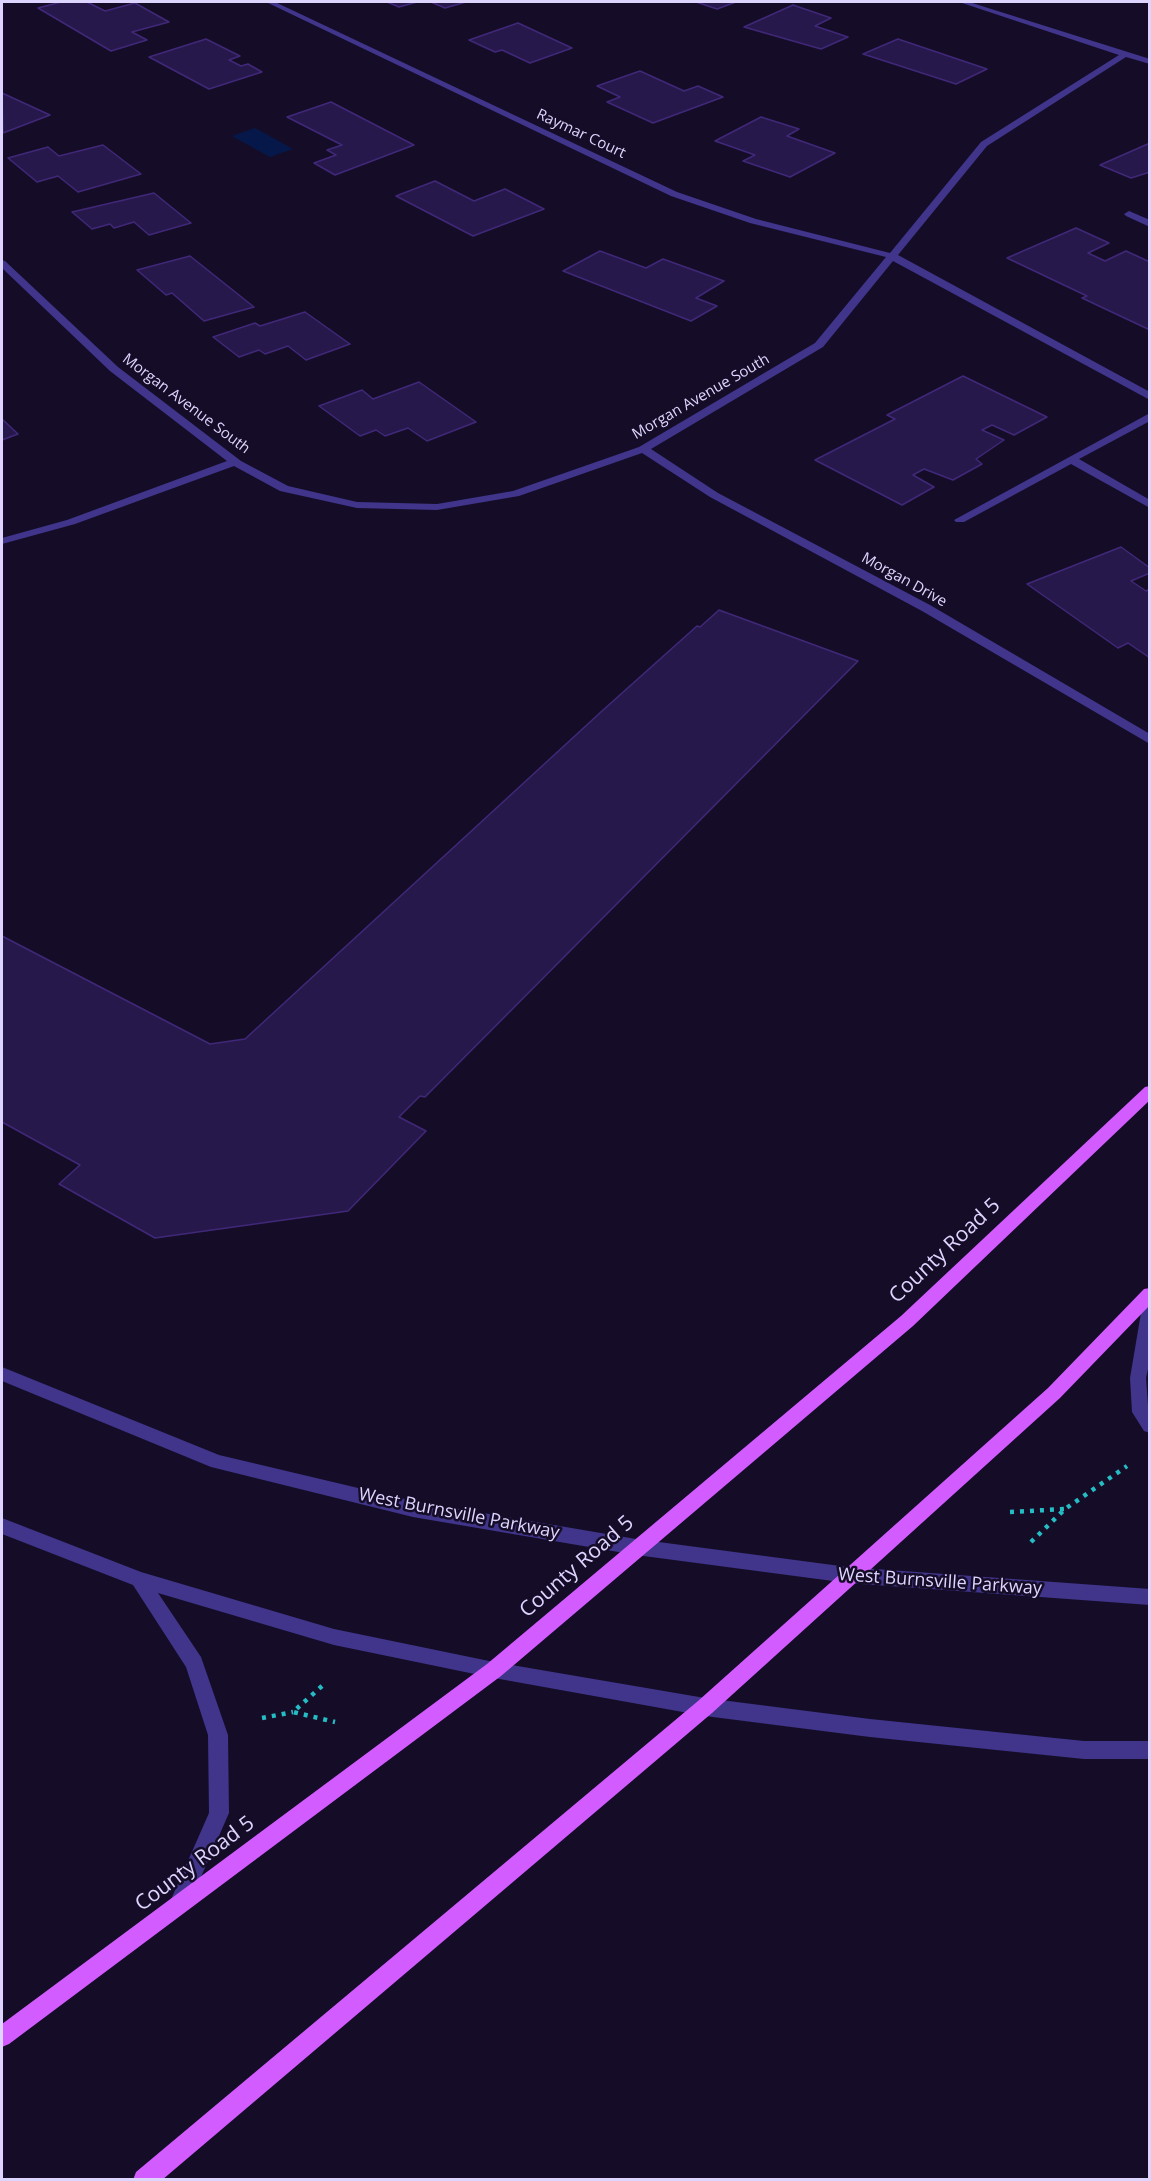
<!DOCTYPE html>
<html>
<head>
<meta charset="utf-8">
<style>
	body { margin:0 }
	#map { position:relative; width:1151px; height:2181px; overflow:hidden; background:#150d28; font-family:"Open Sans",sans-serif }
	canvas { display:block }
	.frame { position:absolute; inset:0; border:3px solid #ded5ff; pointer-events:none }
</style>
</head>
<body>
<div id="map">
<canvas width="1151" height="2181"></canvas>
<div class="frame"></div>
</div>
<script>
const context = document.querySelector('canvas').getContext('2d');
context.lineJoin = 'round';
function fillPath(path, color) {
  context.fillStyle = color;
  context.fill(path, 'evenodd');
}
function toPath(rows) {
  const path = new Path2D();
  for (const r of rows) {
    path.moveTo(r[0], r[1]);
    for (let i = 2; i < r.length; i += 2) path.lineTo(r[i], r[i + 1]);
  }
  return path;
}
function trace(path, color, width, dash) {
  context.strokeStyle = color;
  context.lineWidth = width;
  context.lineCap = dash ? 'butt' : 'round';
  context.setLineDash(dash || []);
  context.stroke(path);
}
function write(font, color, halo, rows, align = 'center') {
  context.font = font + ' "Open Sans",sans-serif';
  context.lineWidth = 5;
  context.setLineDash([]);
  context.textBaseline = 'middle';
  context.strokeStyle = halo;
  context.fillStyle = color;
  for (const [text, x, y, turn = 0] of rows) {
    context.save();
    context.translate(x, y);
    context.rotate((+turn || 0) * Math.PI / 180);
    context.textAlign = isNaN(turn) ? turn : align;
    if (halo) context.strokeText(text, 0, 0);
    context.fillText(text, 0, 0);
    context.restore();
  }
}
fillPath(toPath([
	[255,128,293,149,270,157,232,136]
]), '#061849');
const building = toPath([
	[61,2,87,2,105,11,135,3,169,22,132,32,147,40,111,51,38,8,61,2],
	[387,2,417,2,399,7,387,2],
	[431,2,466,2,445,8,431,2],
	[696,2,736,2,717,9,696,2],
	[793,5,831,18,815,26,848,37,821,49,744,27,793,5],
	[518,23,572,48,530,63,502,50,495,52,469,40,518,23],
	[206,39,240,56,229,60,241,66,248,64,262,72,209,89,149,57,206,39],
	[898,39,987,69,956,84,863,54,898,39],
	[640,71,684,91,698,86,723,97,653,123,607,102,620,97,597,86,640,71],
	[2,93,50,115,3,133,2,93],
	[331,102,414,145,335,175,314,163,336,155,327,150,342,145,287,117,331,102],
	[761,117,799,129,787,136,835,153,790,177,743,161,755,155,715,141,761,117],
	[1150,143,1150,172,1131,178,1100,165,1150,143],
	[103,145,141,174,78,192,58,176,37,182,8,158,48,147,59,156,103,145],
	[435,181,474,201,505,189,544,209,473,236,396,196,435,181],
	[154,193,191,223,149,235,134,222,114,228,110,224,92,229,72,212,154,193],
	[1076,228,1109,243,1088,253,1105,261,1126,251,1150,262,1150,330,1082,298,1087,296,1007,258,1076,228],
	[600,251,646,268,663,259,724,281,696,298,717,306,691,321,563,271,600,251],
	[190,256,254,307,204,321,172,293,166,295,137,270,190,256],
	[305,312,350,344,306,360,288,346,265,354,259,350,239,357,213,337,255,323,260,326,305,312],
	[963,376,1047,417,1014,435,992,425,982,430,1004,440,976,459,982,464,953,480,924,469,913,475,934,487,902,505,815,460,895,419,887,415,963,376],
	[419,382,476,422,427,441,408,428,385,436,376,430,360,436,319,406,362,390,373,399,419,382],
	[2,419,18,434,2,440,2,419],
	[1121,547,1150,568,1150,573,1131,581,1146,591,1150,589,1150,658,1128,643,1118,648,1027,584,1121,547],
	[719,610,858,661,425,1097,420,1096,399,1117,426,1131,348,1211,155,1238,59,1184,80,1165,2,1122,2,936,210,1044,245,1039,602,711,697,626,700,627,719,610]
]);
fillPath(building, '#27184b');
trace(building, '#402879', 1.5);
trace(toPath([
	[1010,1512,1065,1509],
	[1031,1542,1065,1509,1127,1466],
	[322,1686,293,1712,335,1722],
	[262,1718,293,1712]
]), '#25bdc3', 4.5, [4, 6]);
fillPath(toPath([
	[266,2,275,2,677,192,756,219,890,253,981,142,1119,55,959,2,969,2,1150,59,1150,64,1126,57,987,146,898,255,1150,392,1150,400,893,261,823,347,651,449,718,493,930,605,1150,734,1150,744,922,611,710,497,642,453,519,496,437,510,357,508,280,491,234,466,75,524,2,544,2,538,67,520,227,461,110,371,2,268,2,260,5,261,118,367,241,461,288,486,357,502,437,504,513,491,639,447,815,343,886,257,750,223,671,196,266,2],
	[1129,211,1150,220,1150,227,1126,216,1124,214,1129,211],
	[1150,413,1150,421,1079,459,1150,500,1150,508,1071,464,964,522,956,522,954,520,1150,413],
	[1150,1301,1150,1360,1146,1378,1150,1433,1144,1431,1132,1412,1130,1378,1142,1307,1144,1302,1150,1301],
	[2,1367,219,1455,413,1501,636,1539,848,1567,1150,1589,1150,1605,848,1583,636,1555,413,1517,211,1467,2,1381,2,1367],
	[2,1518,141,1572,334,1629,494,1662,705,1698,870,1719,1084,1741,1150,1741,1150,1759,1084,1759,870,1737,705,1716,494,1678,334,1645,158,1593,201,1657,228,1735,229,1813,186,1911,179,1914,172,1911,169,1904,209,1813,208,1735,186,1667,133,1585,2,1534,2,1518]
]), '#40358b');
fillPath(toPath([
	[1150,1086,1150,1100,913,1326,501,1676,9,2044,2,2047,2,2024,487,1664,901,1316,1145,1087,1150,1086],
	[1150,1288,1150,1305,1060,1398,712,1713,162,2180,133,2180,136,2172,698,1701,1048,1388,1144,1289,1150,1288]
]), '#d25cff');
write('15px', '#ded5ff', '#150d28', [
	["Raymar Court",581,134,25],
	["Morgan Avenue South",701,397,-30],
	["Morgan Avenue South",186,404,37],
	["Morgan Drive",904,580,29]
]);
write('18px', '#ded5ff', '#150d28', [
	["West Burnsville Parkway",459,1514,11],
	["West Burnsville Parkway",940,1582,4]
]);
write('21px', '#ded5ff', '#150d28', [
	["County Road 5",945,1251,-43],
	["County Road 5",577,1567,-41],
	["County Road 5",195,1864,-37]
]);
</script>
</body>
</html>
